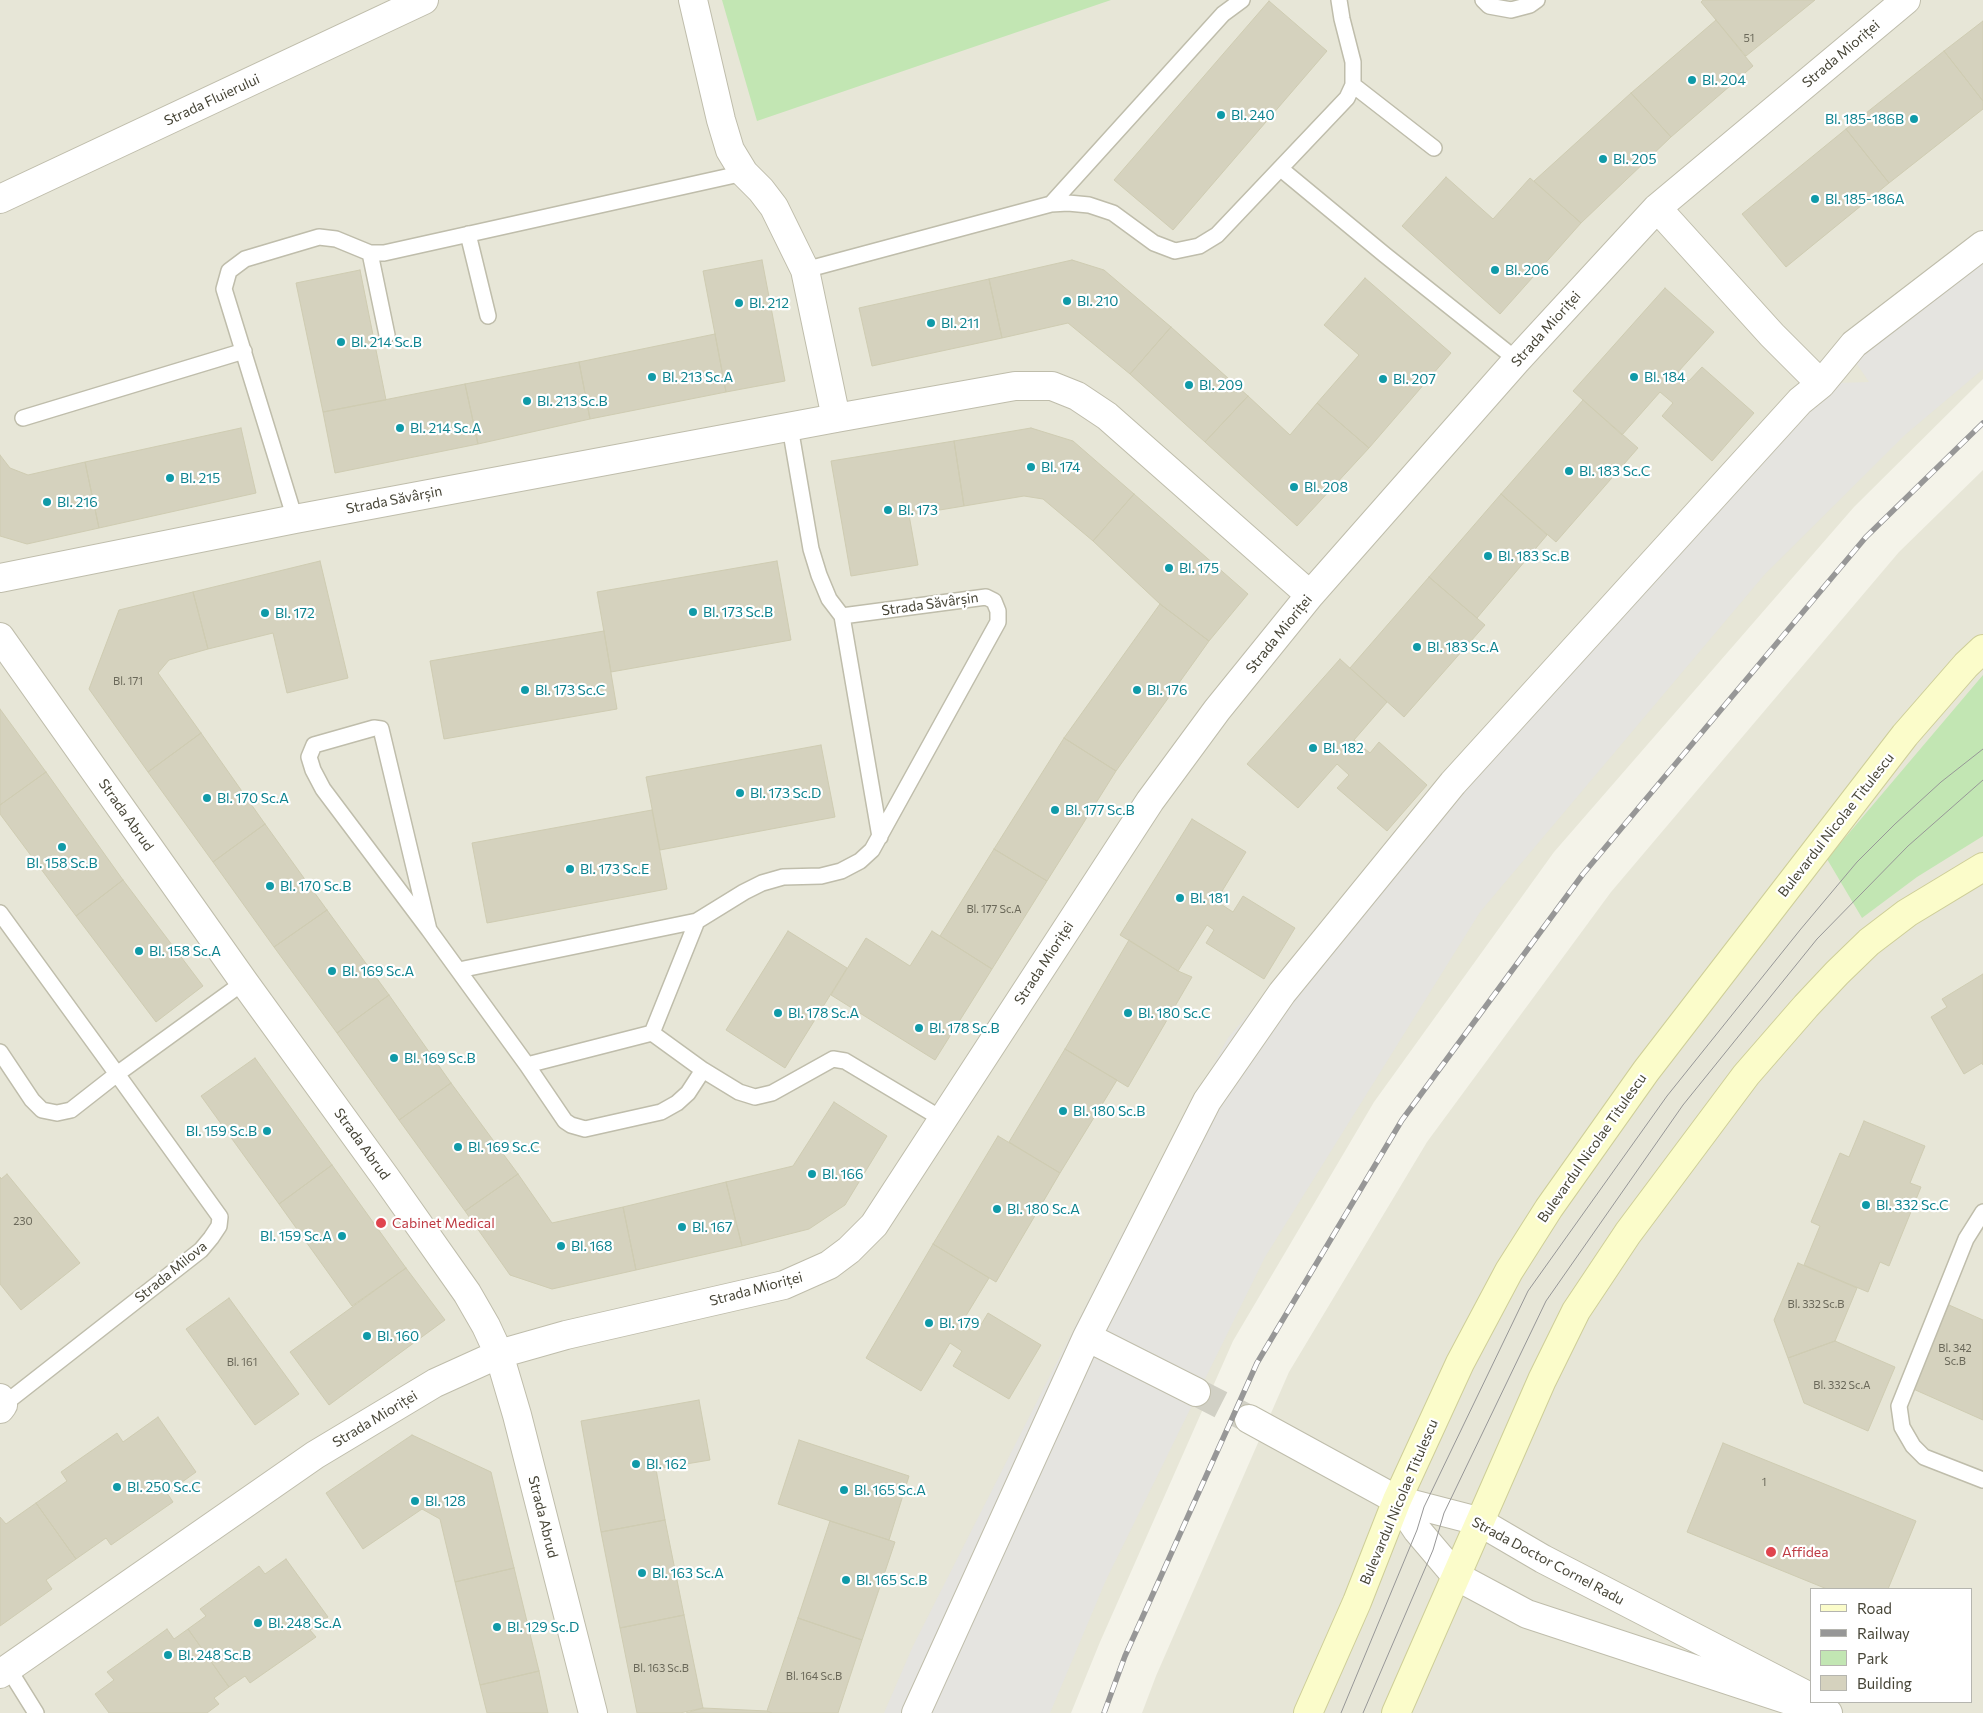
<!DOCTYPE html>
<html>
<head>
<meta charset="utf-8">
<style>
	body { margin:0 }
	#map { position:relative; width:1983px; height:1713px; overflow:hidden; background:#f4f3e9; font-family:Commissioner,sans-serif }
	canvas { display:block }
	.legend { position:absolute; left:1810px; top:1588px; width:162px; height:115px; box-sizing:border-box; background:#fff; border:1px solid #b5b5af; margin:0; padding:6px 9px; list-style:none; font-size:15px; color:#474537 }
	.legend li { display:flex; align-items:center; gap:10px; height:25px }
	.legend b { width:25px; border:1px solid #b5b5af }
</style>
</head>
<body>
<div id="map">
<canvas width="1983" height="1713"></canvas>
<ul class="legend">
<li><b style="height:6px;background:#fbfcca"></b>Road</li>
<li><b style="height:6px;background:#979797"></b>Railway</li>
<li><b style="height:14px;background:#c2e6b3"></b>Park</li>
<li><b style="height:14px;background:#d5d2be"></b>Building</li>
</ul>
</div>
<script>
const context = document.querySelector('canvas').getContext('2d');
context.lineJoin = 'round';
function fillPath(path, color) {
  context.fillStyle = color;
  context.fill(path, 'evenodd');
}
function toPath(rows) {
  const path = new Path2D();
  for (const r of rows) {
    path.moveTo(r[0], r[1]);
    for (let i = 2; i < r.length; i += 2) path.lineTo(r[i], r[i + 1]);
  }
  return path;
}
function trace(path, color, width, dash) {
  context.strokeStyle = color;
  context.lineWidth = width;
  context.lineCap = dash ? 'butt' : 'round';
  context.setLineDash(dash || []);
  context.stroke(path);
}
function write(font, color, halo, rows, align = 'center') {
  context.font = font + ' Commissioner,sans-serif';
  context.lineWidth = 4.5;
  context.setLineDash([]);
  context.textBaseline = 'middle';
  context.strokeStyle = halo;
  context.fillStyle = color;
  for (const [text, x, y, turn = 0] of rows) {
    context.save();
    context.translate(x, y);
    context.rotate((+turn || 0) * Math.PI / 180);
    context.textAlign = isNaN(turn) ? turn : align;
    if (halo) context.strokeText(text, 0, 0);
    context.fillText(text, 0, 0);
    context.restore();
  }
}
fillPath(toPath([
	[0,0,1983,0,1983,379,1854,507,1554,852,1374,1102,1233,1341,1100,1642,1071,1713,0,1713],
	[1983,470,1983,1713,1142,1713,1156,1676,1289,1372,1427,1142,1611,892,1899,552],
	[1812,1589,1972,1589,1972,1702,1812,1702]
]), '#e7e6d7');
fillPath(toPath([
	[722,0,1111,0,757,121],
	[1983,675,1983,836,1917,877,1862,918,1827,859]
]), '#c2e6b3');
fillPath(toPath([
	[1983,232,1983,369,1906,434,1765,574,1480,912,1265,1257,1106,1580,1050,1713,884,1713,913,1646,1126,1226,1228,1038,1303,949,1807,384,1869,382,1840,339]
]), '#e5e4e0');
const building = toPath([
	[1703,0,1815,0,1746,56,1701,2,1703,0],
	[1269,1,1327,51,1173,230,1114,180,1269,1],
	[1716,20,1753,66,1671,137,1631,93,1716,20],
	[1983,21,1983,101,1944,51,1983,21],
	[1944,51,1983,101,1983,109,1889,183,1846,129,1944,51],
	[1631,93,1671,137,1581,223,1534,181,1631,93],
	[1846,129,1889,183,1786,267,1742,214,1846,129],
	[1446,177,1493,219,1530,178,1581,223,1500,314,1402,226,1446,177],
	[762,260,785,381,726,392,703,271,762,260],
	[1072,260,1104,270,1171,327,1130,374,1068,323,1002,338,989,279,1072,260],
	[360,270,386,400,323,412,296,283,360,270],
	[1365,278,1451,353,1369,448,1317,403,1359,355,1324,325,1365,278],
	[989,279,1002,338,872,366,859,308,989,279],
	[1665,288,1714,332,1678,372,1689,381,1702,367,1754,413,1712,461,1662,416,1673,403,1660,392,1622,435,1573,391,1665,288],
	[1171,327,1248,396,1205,442,1130,374,1171,327],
	[715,334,726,392,590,419,579,362,715,334],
	[579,362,590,419,478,444,465,384,579,362],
	[465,384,478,444,335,473,323,412,465,384],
	[1248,396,1290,435,1317,403,1369,448,1297,526,1205,442,1248,396],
	[1583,400,1638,448,1556,542,1501,494,1583,400],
	[241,428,256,493,99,528,85,462,241,428],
	[1031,428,1073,441,1134,494,1093,541,1043,499,1024,496,964,506,954,441,1031,428],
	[954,441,964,506,909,515,918,565,851,576,831,461,954,441],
	[0,455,10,468,28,475,85,462,99,528,27,544,0,536,0,455],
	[1134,494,1248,594,1209,641,1160,604,1093,541,1134,494],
	[1501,494,1547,535,1477,618,1429,577,1501,494],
	[320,561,348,678,287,693,273,633,208,649,193,592,320,561],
	[777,561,791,640,611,672,597,592,777,561],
	[1429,577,1485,625,1404,717,1350,668,1429,577],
	[193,592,208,649,169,660,158,673,201,733,148,772,89,689,119,610,193,592],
	[1160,604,1209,641,1116,771,1064,738,1160,604],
	[604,631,617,709,444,739,430,661,604,631],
	[1340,659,1387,702,1354,740,1370,753,1379,742,1427,785,1387,831,1337,788,1349,775,1337,764,1298,808,1247,764,1340,659],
	[0,709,46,772,0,805,0,709],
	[201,733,265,824,213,862,148,772,201,733],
	[1064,738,1116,771,1047,881,994,849,1064,738],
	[821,745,835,817,660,850,646,777,821,745],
	[46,772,123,880,76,916,0,814,0,805,46,772],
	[652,810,667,889,487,923,472,843,652,810],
	[1192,819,1246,852,1216,901,1233,912,1243,896,1295,928,1264,979,1206,943,1214,930,1207,925,1178,971,1120,935,1192,819],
	[265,824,327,910,274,947,213,862,265,824],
	[994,849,1047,881,992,969,940,936,994,849],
	[123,880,203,986,156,1022,76,916,123,880],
	[327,910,389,995,337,1033,274,947,327,910],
	[788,931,847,968,785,1068,726,1030,788,931],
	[932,931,992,969,935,1060,831,995,866,938,910,966,932,931],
	[1129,940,1178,971,1192,977,1128,1087,1065,1049,1129,940],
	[1983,974,1983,1065,1982,1063,1964,1074,1931,1017,1947,1007,1942,999,1983,974],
	[389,995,451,1083,399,1120,337,1033,389,995],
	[1065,1049,1117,1080,1060,1173,1009,1142,1065,1049],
	[255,1058,332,1165,279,1204,201,1096,255,1058],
	[451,1083,518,1174,465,1211,399,1120,451,1083],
	[834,1102,887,1136,845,1205,809,1229,742,1246,726,1182,793,1166,834,1102],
	[1864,1121,1925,1146,1910,1183,1921,1187,1889,1266,1880,1262,1868,1292,1804,1265,1820,1226,1811,1222,1840,1153,1849,1157,1864,1121],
	[998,1136,1060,1173,996,1282,933,1244,998,1136],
	[332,1165,406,1268,352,1306,279,1204,332,1165],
	[7,1174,80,1263,21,1310,0,1284,0,1177,1,1179,7,1174],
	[518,1174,552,1223,623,1207,636,1270,552,1289,510,1275,465,1211,518,1174],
	[726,1182,742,1246,636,1270,623,1207,726,1182],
	[933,1244,989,1278,964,1319,979,1328,988,1313,1041,1345,1009,1399,953,1366,962,1351,950,1343,921,1391,866,1358,933,1244],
	[1798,1263,1857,1288,1835,1341,1788,1358,1774,1320,1798,1263],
	[406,1268,445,1320,329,1405,290,1352,406,1268],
	[229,1298,299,1394,255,1425,186,1329,229,1298],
	[1949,1305,1983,1320,1983,1420,1911,1388,1949,1305],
	[1835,1341,1895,1367,1868,1431,1804,1403,1788,1358,1835,1341],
	[699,1400,710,1460,656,1469,665,1520,601,1532,581,1421,699,1400],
	[158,1417,196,1472,167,1493,173,1502,111,1545,106,1538,76,1559,36,1503,67,1481,61,1472,117,1433,123,1442,158,1417],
	[412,1435,491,1472,514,1568,455,1582,440,1519,422,1509,363,1549,326,1493,412,1435],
	[799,1440,909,1476,889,1540,778,1504,799,1440],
	[1723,1443,1916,1521,1888,1589,1827,1589,1687,1532,1723,1443],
	[36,1503,76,1559,46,1580,52,1589,0,1626,0,1517,6,1524,36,1503],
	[665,1520,684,1615,620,1628,601,1532,665,1520],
	[830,1521,895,1542,862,1640,798,1618,830,1521],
	[286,1559,328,1617,310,1630,316,1637,250,1683,245,1676,229,1687,188,1629,206,1616,200,1609,259,1566,265,1574,286,1559],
	[514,1568,539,1671,480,1685,455,1582,514,1568],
	[684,1615,703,1708,680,1713,637,1713,620,1628,684,1615],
	[798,1618,862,1640,838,1713,772,1713,767,1711,798,1618],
	[167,1629,174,1639,188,1629,229,1687,214,1698,219,1704,207,1713,109,1713,95,1694,114,1680,107,1672,167,1629],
	[539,1671,548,1713,487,1713,480,1685,539,1671],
	[703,1708,767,1711,772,1713,686,1713,703,1708]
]);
fillPath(building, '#d5d2be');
trace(building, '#cfccb2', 1);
trace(toPath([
	[1196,1392,1249,1419]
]), '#d1d0c5', 28, [28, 14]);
const service = toPath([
	[1483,0,1489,6,1511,10,1530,5,1537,0],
	[1353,85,1434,148],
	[1281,169,1385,255,1517,360],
	[1051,204,1223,14,1242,0],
	[468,234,488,316],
	[370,253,387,335],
	[805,270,1051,204,1068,203,1089,205,1113,213,1154,243,1175,251,1199,246,1217,235,1347,98,1353,85,1353,62,1342,19,1339,0],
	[23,418,244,351],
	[295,519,224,289,229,271,245,259,319,237,336,239,370,253,384,253,744,173],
	[842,616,880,837],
	[0,913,117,1074,244,982],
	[429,930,323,789,313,770,309,757,314,745,374,728,381,729,429,930,527,1065,652,1033,703,1070,739,1092,755,1097,772,1093,833,1059,845,1061,942,1119],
	[459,970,697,921],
	[652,1033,697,921,744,892,762,883,783,877,821,876,841,871,860,861,872,850,998,622,998,611,994,601,986,597,842,616,829,599,819,575,811,549,790,427],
	[0,1052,32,1100,42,1110,57,1113,71,1110,117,1074,220,1217,219,1226,211,1238,201,1250,3,1405],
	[527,1065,565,1121,571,1125,585,1129,661,1112,677,1103,688,1093,703,1070],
	[1983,1212,1966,1239,1899,1406,1902,1427,1913,1446,1924,1457,1983,1480],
	[8,1668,36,1713]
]);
const minor = toPath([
	[693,0,721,120,730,150,744,173,761,190,774,207,805,270,836,418],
	[0,199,424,0],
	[1808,371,1821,384,1854,344,1983,245],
	[0,578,295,519,836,418,1015,386,1052,386,1077,396,1107,416,1310,595],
	[0,637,244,982,386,1178,467,1293,486,1326,499,1354,517,1415,593,1713],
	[1087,1337,1196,1392],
	[0,1398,3,1405,0,1409],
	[1249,1419,1397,1500,1478,1521,1543,1559,1812,1698],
	[1397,1500,1417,1530,1456,1576,1527,1614,1828,1713],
	[0,1674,315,1455,435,1383,499,1354,566,1335,784,1285,829,1265,849,1250,874,1225,1150,801,1217,710,1310,595,1517,360,1657,208,1906,0],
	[916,1713,1087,1337,1207,1101,1282,993,1453,783,1800,401,1821,384,1772,335,1657,208]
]);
const secondary = toPath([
	[1308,1713,1357,1602,1397,1500,1460,1363,1509,1271,1549,1208,1646,1071,1905,735,1966,665,1983,649],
	[1396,1713,1542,1380,1576,1311,1628,1233,1746,1075,1806,1006,1837,973,1869,942,1907,913,1983,867]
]);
trace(service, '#bfbdab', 18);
trace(minor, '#bfbdab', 30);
trace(secondary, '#cece98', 30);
trace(service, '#fff', 15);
trace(minor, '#fff', 28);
trace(secondary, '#fbfcca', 28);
trace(toPath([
	[1341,1713,1417,1530,1424,1507,1528,1291,1667,1096,1800,930,1857,862,1895,824,1941,782,1983,749],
	[1363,1713,1433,1550,1444,1513,1546,1301,1683,1105,1817,939,1908,846,1983,780]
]), '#979797', 1);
const rail = toPath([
	[1104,1713,1125,1656,1257,1363,1402,1120,1583,874,1866,537,1983,423]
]);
trace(rail, '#979797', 5.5);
trace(rail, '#fff', 4, [11]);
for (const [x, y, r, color] of [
	[1692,80,5,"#0f9aa8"],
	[1221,115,5,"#0f9aa8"],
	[1914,119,5,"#0f9aa8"],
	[1603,159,5,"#0f9aa8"],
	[1815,199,5,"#0f9aa8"],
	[1495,270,5,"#0f9aa8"],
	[1067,301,5,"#0f9aa8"],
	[739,303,5,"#0f9aa8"],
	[931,323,5,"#0f9aa8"],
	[341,342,5,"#0f9aa8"],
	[652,377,5,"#0f9aa8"],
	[1634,377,5,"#0f9aa8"],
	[1383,379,5,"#0f9aa8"],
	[1189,385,5,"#0f9aa8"],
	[527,401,5,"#0f9aa8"],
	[400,428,5,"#0f9aa8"],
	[1031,467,5,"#0f9aa8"],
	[1569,471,5,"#0f9aa8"],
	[170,478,5,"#0f9aa8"],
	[1294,487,5,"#0f9aa8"],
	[47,502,5,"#0f9aa8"],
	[888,510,5,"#0f9aa8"],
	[1488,556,5,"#0f9aa8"],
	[1169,568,5,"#0f9aa8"],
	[693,612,5,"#0f9aa8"],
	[265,613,5,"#0f9aa8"],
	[1417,647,5,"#0f9aa8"],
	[525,690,5,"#0f9aa8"],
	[1137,690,5,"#0f9aa8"],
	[1313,748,5,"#0f9aa8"],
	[740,793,5,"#0f9aa8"],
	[207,798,5,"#0f9aa8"],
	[1055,810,5,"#0f9aa8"],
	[62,847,5,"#0f9aa8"],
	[570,869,5,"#0f9aa8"],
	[270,886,5,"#0f9aa8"],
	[1180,898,5,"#0f9aa8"],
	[139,951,5,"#0f9aa8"],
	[332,971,5,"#0f9aa8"],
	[778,1013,5,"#0f9aa8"],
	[1128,1013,5,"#0f9aa8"],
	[919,1028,5,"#0f9aa8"],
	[394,1058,5,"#0f9aa8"],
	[1063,1111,5,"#0f9aa8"],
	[267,1131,5,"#0f9aa8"],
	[458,1147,5,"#0f9aa8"],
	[812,1174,5,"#0f9aa8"],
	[1866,1205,5,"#0f9aa8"],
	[997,1209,5,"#0f9aa8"],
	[381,1223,6,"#e0444e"],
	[682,1227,5,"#0f9aa8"],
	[342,1236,5,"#0f9aa8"],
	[561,1246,5,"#0f9aa8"],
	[929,1323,5,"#0f9aa8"],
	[367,1336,5,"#0f9aa8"],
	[636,1464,5,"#0f9aa8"],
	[117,1487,5,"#0f9aa8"],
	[844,1490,5,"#0f9aa8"],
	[415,1501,5,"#0f9aa8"],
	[1771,1552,6,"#e0444e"],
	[642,1573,5,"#0f9aa8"],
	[846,1580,5,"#0f9aa8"],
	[258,1623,5,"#0f9aa8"],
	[497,1627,5,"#0f9aa8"],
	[168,1655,5,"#0f9aa8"]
]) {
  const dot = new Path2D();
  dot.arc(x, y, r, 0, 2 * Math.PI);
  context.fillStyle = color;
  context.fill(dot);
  trace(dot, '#fff', 2);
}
write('11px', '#6a6859', null, [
	["51",1749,38],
	["Bl. 171",128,681],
	["Bl. 177 Sc.A",994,909],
	["230",23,1221],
	["Bl. 332 Sc.B",1816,1304],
	["Bl. 342",1955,1348],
	["Sc.B",1955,1361],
	["Bl. 161",242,1362],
	["Bl. 332 Sc.A",1842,1385],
	["1",1764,1482],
	["Bl. 163 Sc.B",661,1668],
	["Bl. 164 Sc.B",814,1676]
]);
write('14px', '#474537', '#fff', [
	["Strada Mioriței",1841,54,-40],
	["Strada Fluierului",212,100,-25],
	["Strada Mioriței",1546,329,-48],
	["Strada Săvârșin",394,500,-11],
	["Strada Săvârșin",930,604,-8],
	["Strada Mioriței",1279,634,-51],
	["Strada Abrud",126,815,55],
	["Bulevardul Nicolae Titulescu",1836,825,-52],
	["Strada Mioriței",1044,963,-57],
	["Strada Abrud",362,1144,54],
	["Bulevardul Nicolae Titulescu",1592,1148,-55],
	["Strada Milova",171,1272,-39],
	["Strada Mioriței",756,1289,-15],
	["Strada Mioriței",375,1419,-31],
	["Bulevardul Nicolae Titulescu",1399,1502,-67],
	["Strada Abrud",543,1517,76],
	["Strada Doctor Cornel Radu",1548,1561,28]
]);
write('14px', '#0d838f', '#fff', [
	["Bl. 204",1702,80],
	["Bl. 240",1231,115],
	["Bl. 185-186B",1904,119,"right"],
	["Bl. 205",1613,159],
	["Bl. 185-186A",1825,199],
	["Bl. 206",1505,270],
	["Bl. 210",1077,301],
	["Bl. 212",749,303],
	["Bl. 211",941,323],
	["Bl. 214 Sc.B",351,342],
	["Bl. 213 Sc.A",662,377],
	["Bl. 184",1644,377],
	["Bl. 207",1393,379],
	["Bl. 209",1199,385],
	["Bl. 213 Sc.B",537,401],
	["Bl. 214 Sc.A",410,428],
	["Bl. 174",1041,467],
	["Bl. 183 Sc.C",1579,471],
	["Bl. 215",180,478],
	["Bl. 208",1304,487],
	["Bl. 216",57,502],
	["Bl. 173",898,510],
	["Bl. 183 Sc.B",1498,556],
	["Bl. 175",1179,568],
	["Bl. 173 Sc.B",703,612],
	["Bl. 172",275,613],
	["Bl. 183 Sc.A",1427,647],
	["Bl. 173 Sc.C",535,690],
	["Bl. 176",1147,690],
	["Bl. 182",1323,748],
	["Bl. 173 Sc.D",750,793],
	["Bl. 170 Sc.A",217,798],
	["Bl. 177 Sc.B",1065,810],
	["Bl. 158 Sc.B",62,863,"center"],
	["Bl. 173 Sc.E",580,869],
	["Bl. 170 Sc.B",280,886],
	["Bl. 181",1190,898],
	["Bl. 158 Sc.A",149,951],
	["Bl. 169 Sc.A",342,971],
	["Bl. 178 Sc.A",788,1013],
	["Bl. 180 Sc.C",1138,1013],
	["Bl. 178 Sc.B",929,1028],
	["Bl. 169 Sc.B",404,1058],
	["Bl. 180 Sc.B",1073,1111],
	["Bl. 159 Sc.B",257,1131,"right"],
	["Bl. 169 Sc.C",468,1147],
	["Bl. 166",822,1174],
	["Bl. 332 Sc.C",1876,1205],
	["Bl. 180 Sc.A",1007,1209],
	["Bl. 167",692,1227],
	["Bl. 159 Sc.A",332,1236,"right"],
	["Bl. 168",571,1246],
	["Bl. 179",939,1323],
	["Bl. 160",377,1336],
	["Bl. 162",646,1464],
	["Bl. 250 Sc.C",127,1487],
	["Bl. 165 Sc.A",854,1490],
	["Bl. 128",425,1501],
	["Bl. 163 Sc.A",652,1573],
	["Bl. 165 Sc.B",856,1580],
	["Bl. 248 Sc.A",268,1623],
	["Bl. 129 Sc.D",507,1627],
	["Bl. 248 Sc.B",178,1655]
], 'left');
write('14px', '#be3a42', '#fff', [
	["Cabinet Medical",392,1223],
	["Affidea",1782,1552]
], 'left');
</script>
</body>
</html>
